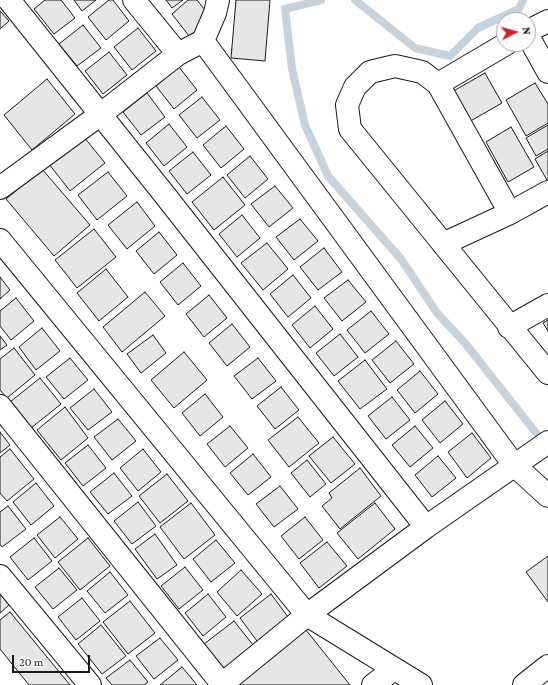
<!DOCTYPE html>
<html>
<head>
<meta charset="utf-8">
<style>
	body { margin:0 }
	#map { position:relative; width:548px; height:685px; overflow:hidden; background:#fff; font-family:"Crimson Pro",serif }
	canvas { display:block }
	.north { position:absolute; left:496px; top:12px; width:40px; height:40px; box-sizing:border-box; background:#fff; border:1px solid #a3a3a3; border-radius:50%; rotate:84deg; font-size:11px; font-weight:700; line-height:16px; text-align:center; color:#1a1a1a }
	.north::after { content:''; display:block; margin:auto; width:14px; height:18px; background:#c62828; clip-path:polygon(50% 0,100% 100%,50% 72%,0 100%) }
	.scale { position:absolute; left:12px; top:655px; width:78px; height:18px; box-sizing:border-box; border:2px solid #1a1a1a; border-top:0; padding-left:5px; font-size:12px; line-height:14px; white-space:nowrap; color:#1a1a1a; -webkit-text-stroke:3px #fff; paint-order:stroke }
</style>
</head>
<body>
<div id="map">
<canvas width="548" height="685"></canvas>
<div class="north">N</div>
<div class="scale">20 m</div>
</div>
<script>
const context = document.querySelector('canvas').getContext('2d');
context.lineJoin = 'round';
function toPath(rows) {
  const path = new Path2D();
  for (const r of rows) {
    path.moveTo(r[0], r[1]);
    for (let i = 2; i < r.length; i += 2) path.lineTo(r[i], r[i + 1]);
  }
  return path;
}
function trace(path, color, width, dash) {
  context.strokeStyle = color;
  context.lineWidth = width;
  context.lineCap = dash ? 'butt' : 'round';
  context.setLineDash(dash || []);
  context.stroke(path);
}
function fillPath(path, color) {
  context.fillStyle = color;
  context.fill(path, 'evenodd');
}
trace(toPath([
	[321,0,285,9,292,69,305,125,328,176,401,259,437,313,465,343,544,443],
	[355,0,415,48,450,56,478,28,519,9,523,0]
]), '#c6d2dc', 8);
const building = toPath([
	[45,0,61,0,75,18,54,34,34,9,45,0],
	[74,0,96,0,82,11,74,0],
	[109,0,113,0,129,21,106,40,88,17,109,0],
	[166,0,183,0,172,8,166,0],
	[188,0,197,0,212,19,189,36,172,14,188,0],
	[236,0,270,0,265,61,231,58,236,0],
	[0,11,9,21,0,29,0,11],
	[83,25,101,48,77,66,59,44,83,25],
	[138,28,156,51,132,70,114,47,138,28],
	[109,52,127,75,103,94,85,71,109,52],
	[179,67,197,90,174,109,156,86,179,67],
	[485,73,502,103,467,123,450,93,485,73],
	[47,79,75,114,32,150,4,115,47,79],
	[535,83,548,104,548,123,526,136,506,100,535,83],
	[147,93,165,117,141,135,123,112,147,93],
	[202,97,220,120,197,138,179,115,202,97],
	[169,124,187,147,164,166,146,143,169,124],
	[548,125,548,149,536,156,526,138,548,125],
	[226,126,244,149,221,168,203,145,226,126],
	[511,127,534,167,508,182,486,142,511,127],
	[84,137,105,163,70,191,49,164,84,137],
	[548,151,548,182,535,159,548,151],
	[193,152,211,175,187,194,169,171,193,152],
	[250,156,268,179,245,198,227,175,250,156],
	[42,169,90,225,54,256,6,199,42,169],
	[108,172,127,196,97,220,78,195,108,172],
	[223,177,245,205,214,230,192,202,223,177],
	[275,186,293,208,269,227,251,204,275,186],
	[137,202,155,226,127,249,108,225,137,202],
	[242,215,260,238,237,257,219,234,242,215],
	[300,219,318,241,294,260,276,237,300,219],
	[94,229,116,257,77,288,55,260,94,229],
	[159,232,177,255,154,274,136,251,159,232],
	[267,243,288,269,263,290,241,263,267,243],
	[324,248,342,272,318,290,300,267,324,248],
	[183,263,201,286,178,305,160,282,183,263],
	[106,269,128,297,99,321,77,293,106,269],
	[293,275,311,298,288,317,270,294,293,275],
	[0,277,10,290,0,299,0,277],
	[348,280,366,302,342,321,324,298,348,280],
	[145,292,165,316,122,352,103,327,145,292],
	[209,295,227,318,204,337,186,314,209,295],
	[16,298,34,321,11,340,0,326,0,311,16,298],
	[315,306,333,329,310,348,292,325,315,306],
	[371,311,389,334,365,353,347,330,371,311],
	[548,320,548,331,543,323,548,320],
	[232,324,250,347,227,366,209,343,232,324],
	[42,328,60,351,36,370,19,347,42,328],
	[340,334,358,357,334,376,316,353,340,334],
	[153,335,166,353,141,373,127,354,153,335],
	[0,336,7,345,0,350,0,336],
	[396,341,414,364,390,383,372,360,396,341],
	[14,348,35,375,7,398,0,390,0,359,14,348],
	[184,352,207,380,174,408,151,380,184,352],
	[70,358,88,380,64,399,46,377,70,358],
	[258,358,276,381,252,399,234,376,258,358],
	[365,360,387,389,360,409,338,381,365,360],
	[420,371,438,394,415,413,397,390,420,371],
	[40,378,61,404,31,428,10,402,40,378],
	[281,387,299,410,275,429,257,406,281,387],
	[94,389,112,412,88,430,70,408,94,389],
	[205,394,223,417,200,436,182,413,205,394],
	[392,397,410,420,386,439,368,416,392,397],
	[445,401,463,424,440,443,422,420,445,401],
	[65,407,88,438,61,460,37,430,65,407],
	[298,417,319,443,289,467,268,440,298,417],
	[118,419,136,441,112,460,94,437,118,419],
	[230,426,248,448,225,467,207,444,230,426],
	[415,426,433,448,410,467,392,445,415,426],
	[0,432,10,445,0,453,0,432],
	[472,433,491,458,467,478,448,452,472,433],
	[333,437,355,464,331,483,309,456,333,437],
	[88,445,106,468,83,486,65,463,88,445],
	[10,449,34,479,7,501,0,493,0,457,10,449],
	[143,449,161,472,138,491,120,468,143,449],
	[253,454,271,477,248,495,230,473,253,454],
	[438,456,456,478,432,497,415,475,438,456],
	[307,460,326,484,310,497,291,473,307,460],
	[360,468,381,496,340,529,322,506,332,498,329,493,360,468],
	[114,473,132,496,108,514,90,492,114,473],
	[167,474,188,501,160,523,139,496,167,474],
	[36,483,54,506,31,525,13,502,36,483],
	[280,486,298,509,274,527,256,504,280,486],
	[138,502,156,526,132,544,114,521,138,502],
	[191,503,215,535,184,559,160,527,191,503],
	[375,503,395,529,358,559,337,533,375,503],
	[8,506,26,529,2,547,0,544,0,512,8,506],
	[60,517,78,539,55,558,37,535,60,517],
	[305,517,323,540,299,559,281,536,305,517],
	[155,534,177,565,157,579,135,549,155,534],
	[34,538,52,561,28,580,10,557,34,538],
	[88,538,110,566,80,590,58,562,88,538],
	[216,540,235,563,211,582,193,559,216,540],
	[327,542,347,566,319,588,300,563,327,542],
	[548,556,548,602,526,572,548,556],
	[185,567,203,590,179,609,161,586,185,567],
	[59,568,77,590,53,609,35,587,59,568],
	[241,570,262,594,237,616,217,592,241,570],
	[110,572,128,595,105,613,87,591,110,572],
	[0,594,9,605,0,613,0,594],
	[208,594,226,617,203,636,185,613,208,594],
	[271,594,291,621,260,645,240,618,271,594],
	[82,598,100,621,76,640,58,617,82,598],
	[130,601,155,633,128,654,103,622,130,601],
	[10,612,70,685,29,685,0,649,0,620,10,612],
	[234,621,257,650,227,673,204,644,234,621],
	[101,625,126,656,102,674,78,644,101,625],
	[306,630,350,685,238,685,306,630],
	[160,638,178,660,154,679,136,656,160,638],
	[130,660,148,682,144,685,112,685,106,678,130,660],
	[182,667,197,685,160,685,182,667]
]);
fillPath(building, '#e6e6e6');
trace(building, '#1a1a1a', 1);
const minor = toPath([
	[9,0,164,194,426,527],
	[134,0,178,54],
	[528,31,548,21],
	[528,36,548,72],
	[203,41,514,465,548,496],
	[506,44,438,84,422,72,395,66,370,72,355,87,347,105,350,129,548,373],
	[438,84,510,213],
	[0,188,101,114,178,54,203,41,215,13,218,0],
	[0,240,307,615,421,685],
	[443,244,510,213,548,192],
	[509,327,548,305],
	[0,406,222,684],
	[0,576,90,685],
	[221,685,307,615,426,527,548,442],
	[373,685,394,669],
	[524,685,548,666]
]);
trace(minor, '#1a1a1a', 24);
trace(minor, '#fff', 22);
</script>
</body>
</html>
